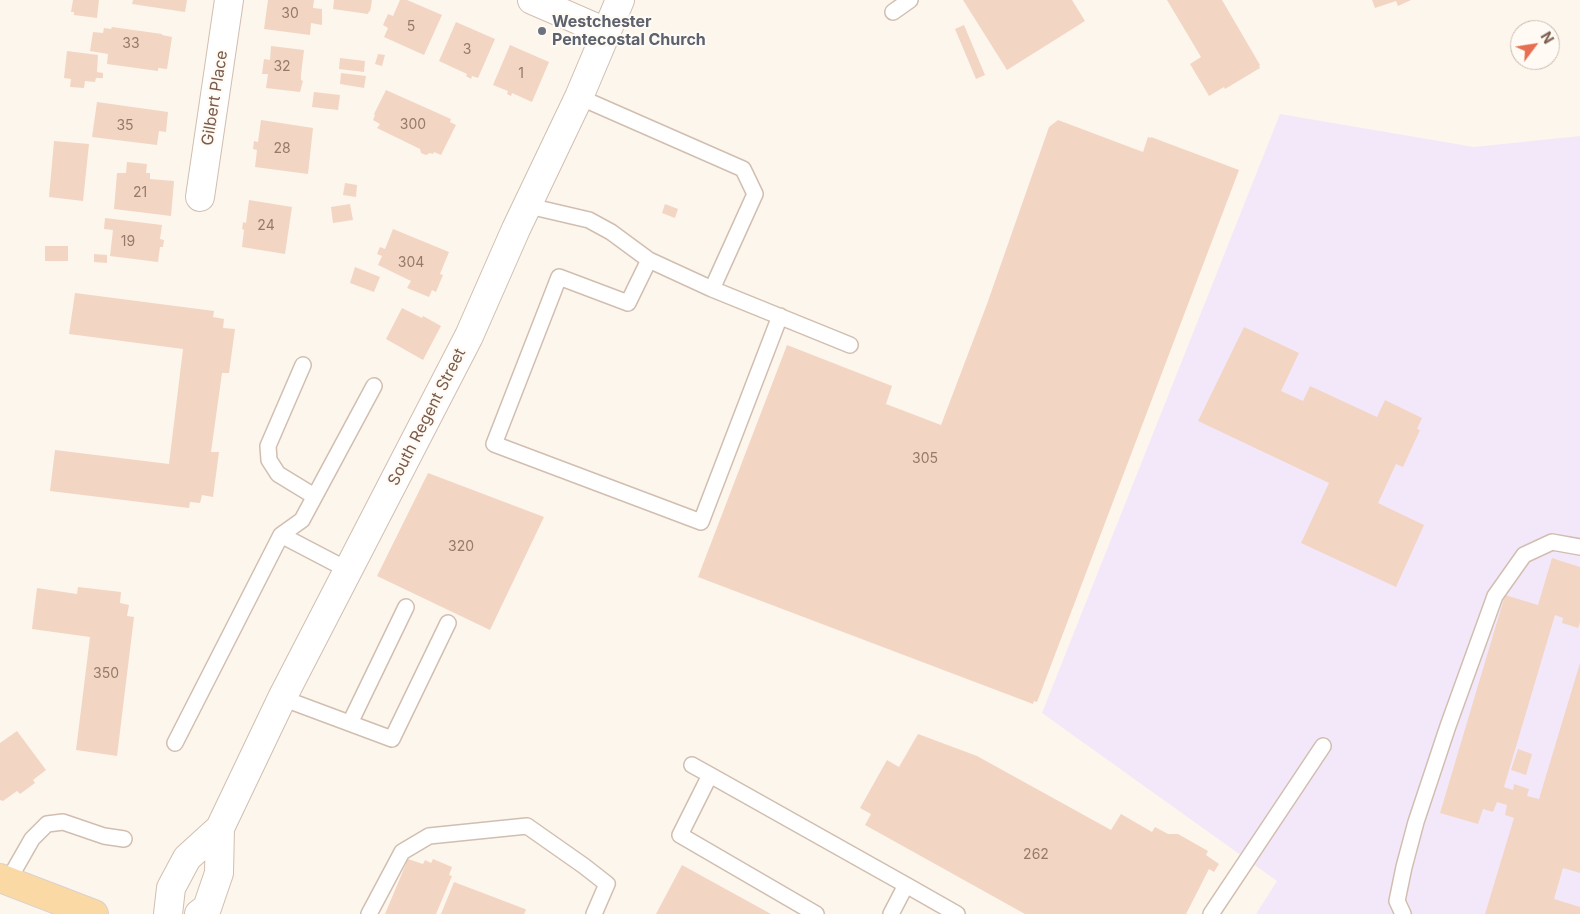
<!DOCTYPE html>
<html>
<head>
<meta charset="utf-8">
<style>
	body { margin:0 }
	#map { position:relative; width:1580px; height:914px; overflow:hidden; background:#fdf6ec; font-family:Inter,sans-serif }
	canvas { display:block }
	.north { position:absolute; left:1510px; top:20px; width:50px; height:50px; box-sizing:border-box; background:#fffaf3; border:1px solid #cabbb1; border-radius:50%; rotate:59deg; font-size:14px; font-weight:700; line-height:20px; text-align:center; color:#7a5c4d }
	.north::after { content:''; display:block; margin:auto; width:18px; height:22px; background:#e76f51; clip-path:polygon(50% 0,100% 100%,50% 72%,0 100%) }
</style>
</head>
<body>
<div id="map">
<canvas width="1580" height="914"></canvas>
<div class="north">N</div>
</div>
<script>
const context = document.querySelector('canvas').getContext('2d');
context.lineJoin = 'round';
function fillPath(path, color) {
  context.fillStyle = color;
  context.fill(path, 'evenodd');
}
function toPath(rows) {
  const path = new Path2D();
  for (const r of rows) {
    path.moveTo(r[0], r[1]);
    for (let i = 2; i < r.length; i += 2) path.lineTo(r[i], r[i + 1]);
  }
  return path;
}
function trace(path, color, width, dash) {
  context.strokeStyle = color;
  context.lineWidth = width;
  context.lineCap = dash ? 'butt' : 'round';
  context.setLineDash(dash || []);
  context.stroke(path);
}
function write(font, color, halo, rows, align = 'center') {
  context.font = font + ' Inter,sans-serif';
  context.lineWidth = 4.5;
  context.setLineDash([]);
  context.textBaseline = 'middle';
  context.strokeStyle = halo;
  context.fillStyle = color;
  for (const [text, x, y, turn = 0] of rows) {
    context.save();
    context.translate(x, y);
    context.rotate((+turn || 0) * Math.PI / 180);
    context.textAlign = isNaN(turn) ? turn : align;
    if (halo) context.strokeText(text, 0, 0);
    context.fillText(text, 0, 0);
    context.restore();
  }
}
fillPath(toPath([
	[1280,114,1474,147,1580,136,1580,914,1256,914,1277,881,1042,713]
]), '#f3e8fa');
fillPath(toPath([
	[73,0,99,0,97,18,74,15,74,12,71,12],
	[133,0,187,0,185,12,132,4],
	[268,0,314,0,313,8,322,9,322,25,311,23,310,35,264,29],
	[334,0,372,0,370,12,369,11,368,14,333,9],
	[400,0,407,0,442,15,424,55,384,37,388,28,383,25,388,14,393,16],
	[963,0,1072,0,1085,21,1007,70],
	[1167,0,1222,0,1260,65,1259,66,1260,68,1225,89,1224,87,1209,96,1190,64,1201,57],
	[1372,0,1411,0,1398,6,1396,1,1375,8],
	[456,22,495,39,478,78,472,76,471,79,466,76,467,74,439,61],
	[964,25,985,75,976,79,955,29],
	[112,27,162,34,162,35,172,37,167,69,158,68,158,71,107,64,108,54,90,51,93,32,103,33,104,28,111,29],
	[510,45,549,62,532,102,512,93,511,96,507,94,508,91,493,85],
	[271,46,304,50,301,75,301,80,303,81,300,92,266,88,268,74,262,74,264,59,270,60],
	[67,51,98,55,97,72,103,73,103,78,96,78,95,82,85,81,84,88,70,87,71,79,64,78],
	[378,54,385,55,382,66,375,64],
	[340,58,365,61,364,72,339,69],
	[341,73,366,76,364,88,340,84],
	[386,90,451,119,450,122,456,125,441,155,434,152,433,154,430,153,426,155,421,153,420,149,377,128,380,124,373,120,375,115,374,114],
	[314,92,340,95,338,110,312,107],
	[97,102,168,112,166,132,159,131,157,145,92,137],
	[261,120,313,128,308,174,255,167,257,150,253,149,254,141,258,142],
	[1058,120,1143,152,1148,137,1151,138,1151,137,1239,170,1037,702,1034,701,1033,704,698,577,787,345,892,386,886,404,941,425,987,304,1049,127],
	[54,141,89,144,83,201,49,197],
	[127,162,147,164,146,173,150,173,150,179,174,181,171,216,114,209,117,173,126,173],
	[345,183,357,185,356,197,343,195],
	[249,200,292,207,285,254,242,247,244,230,242,229,243,222,246,223],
	[350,204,353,220,333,223,331,207],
	[665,204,678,209,675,218,662,213],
	[105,218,162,225,160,239,164,240,163,247,160,247,158,262,110,256,113,230,104,229],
	[393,229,449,252,440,274,443,275,436,292,432,290,429,297,407,288,411,281,378,265,382,256,377,254,380,247,385,249],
	[45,246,68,246,68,261,45,261],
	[94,254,107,255,107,263,94,262],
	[355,267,380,277,374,292,350,283],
	[75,293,214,311,213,317,224,319,223,328,235,329,229,373,222,373,211,452,219,452,213,497,202,495,200,503,190,502,189,508,50,491,55,450,169,464,183,349,69,334],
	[402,308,422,318,423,316,441,326,423,360,386,339],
	[1244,327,1299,353,1281,391,1303,401,1310,386,1377,417,1385,400,1422,418,1417,429,1420,430,1403,467,1396,464,1378,503,1424,525,1396,587,1301,543,1329,483,1198,421],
	[428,473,544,517,490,630,377,576],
	[1552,558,1580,567,1580,622,1578,628,1562,623,1563,618,1555,615,1504,787,1513,790,1514,784,1529,789,1527,796,1539,799,1580,663,1580,873,1563,868,1554,899,1580,907,1580,914,1485,914,1514,818,1505,815,1507,805,1497,802,1493,812,1483,809,1478,824,1440,813,1505,595,1538,605],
	[78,587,121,592,120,603,129,605,127,616,134,617,117,756,76,750,90,637,32,629,37,588,77,594],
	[17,731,46,770,33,780,35,783,20,794,17,791,3,801,0,800,0,743],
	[918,734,977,756,1111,830,1121,814,1152,832,1155,827,1168,834,1178,834,1208,851,1206,855,1219,864,1214,872,1209,869,1186,914,1025,914,865,825,871,814,860,808,887,760,899,767],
	[1518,749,1532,754,1526,775,1511,770],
	[408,859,423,864,425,860,431,863,433,859,452,867,449,875,452,876,436,914,385,914],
	[682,865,771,914,656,914],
	[454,882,525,909,526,910,524,914,441,914]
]), '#f3d5c3');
const service = toPath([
	[893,12,910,0],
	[579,97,743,169,755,194,712,289,649,260,628,303,559,277,494,444,701,522,780,316],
	[529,206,589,220,611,232,649,260],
	[712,289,850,345],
	[303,365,268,446,269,460,278,474,314,496],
	[281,535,348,570],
	[282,698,392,739,448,623],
	[350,723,406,607],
	[175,743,281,535,302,520,374,386],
	[692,765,710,775],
	[8,881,32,839,47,824,63,822,104,836,124,839],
	[369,914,402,852,429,836,527,826,584,866,607,884,594,914],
	[816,914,680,835,710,775,906,885],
	[891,914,906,885,957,914],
	[1211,914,1323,746],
	[1403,914,1397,901,1404,867,1416,822,1448,726,1495,596,1524,555,1552,542,1580,547]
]);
const minor = toPath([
	[532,0,606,32],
	[200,197,229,0]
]);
const tertiary = toPath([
	[220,828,282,698,469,336,516,229,579,97,620,0],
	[168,914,171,888,187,858,220,828,219,873,207,908,199,914]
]);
const primary = toPath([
	[0,878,94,914]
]);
trace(service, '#d1beb0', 18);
trace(minor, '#d1beb0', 30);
trace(tertiary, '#d1beb0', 30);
trace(primary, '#dad1cd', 30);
trace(service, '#fff', 15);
trace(minor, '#fff', 28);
trace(tertiary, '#fff', 28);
trace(primary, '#fbd9a5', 28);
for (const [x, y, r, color] of [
	[542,31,5,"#6b7280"]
]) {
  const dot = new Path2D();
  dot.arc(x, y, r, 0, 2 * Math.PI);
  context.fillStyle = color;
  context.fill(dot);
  trace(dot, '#fffaf3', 2);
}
write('14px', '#987a6a', null, [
	["30",290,14],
	["5",411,27],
	["33",131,44],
	["3",467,50],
	["32",282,67],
	["1",521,74],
	["300",413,125],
	["35",125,126],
	["28",282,149],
	["21",140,193],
	["24",266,226],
	["19",128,242],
	["304",411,263],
	["305",925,459],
	["320",461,547],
	["350",106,674],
	["262",1036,855]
]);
write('bold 16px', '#5b616d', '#fffaf3', [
	["Westchester",552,22],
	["Pentecostal Church",552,40]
], 'left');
write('16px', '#7a5c4d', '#fffaf3', [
	["Gilbert Place",215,98,-81],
	["South Regent Street",427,417,-63]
]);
</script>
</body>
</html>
